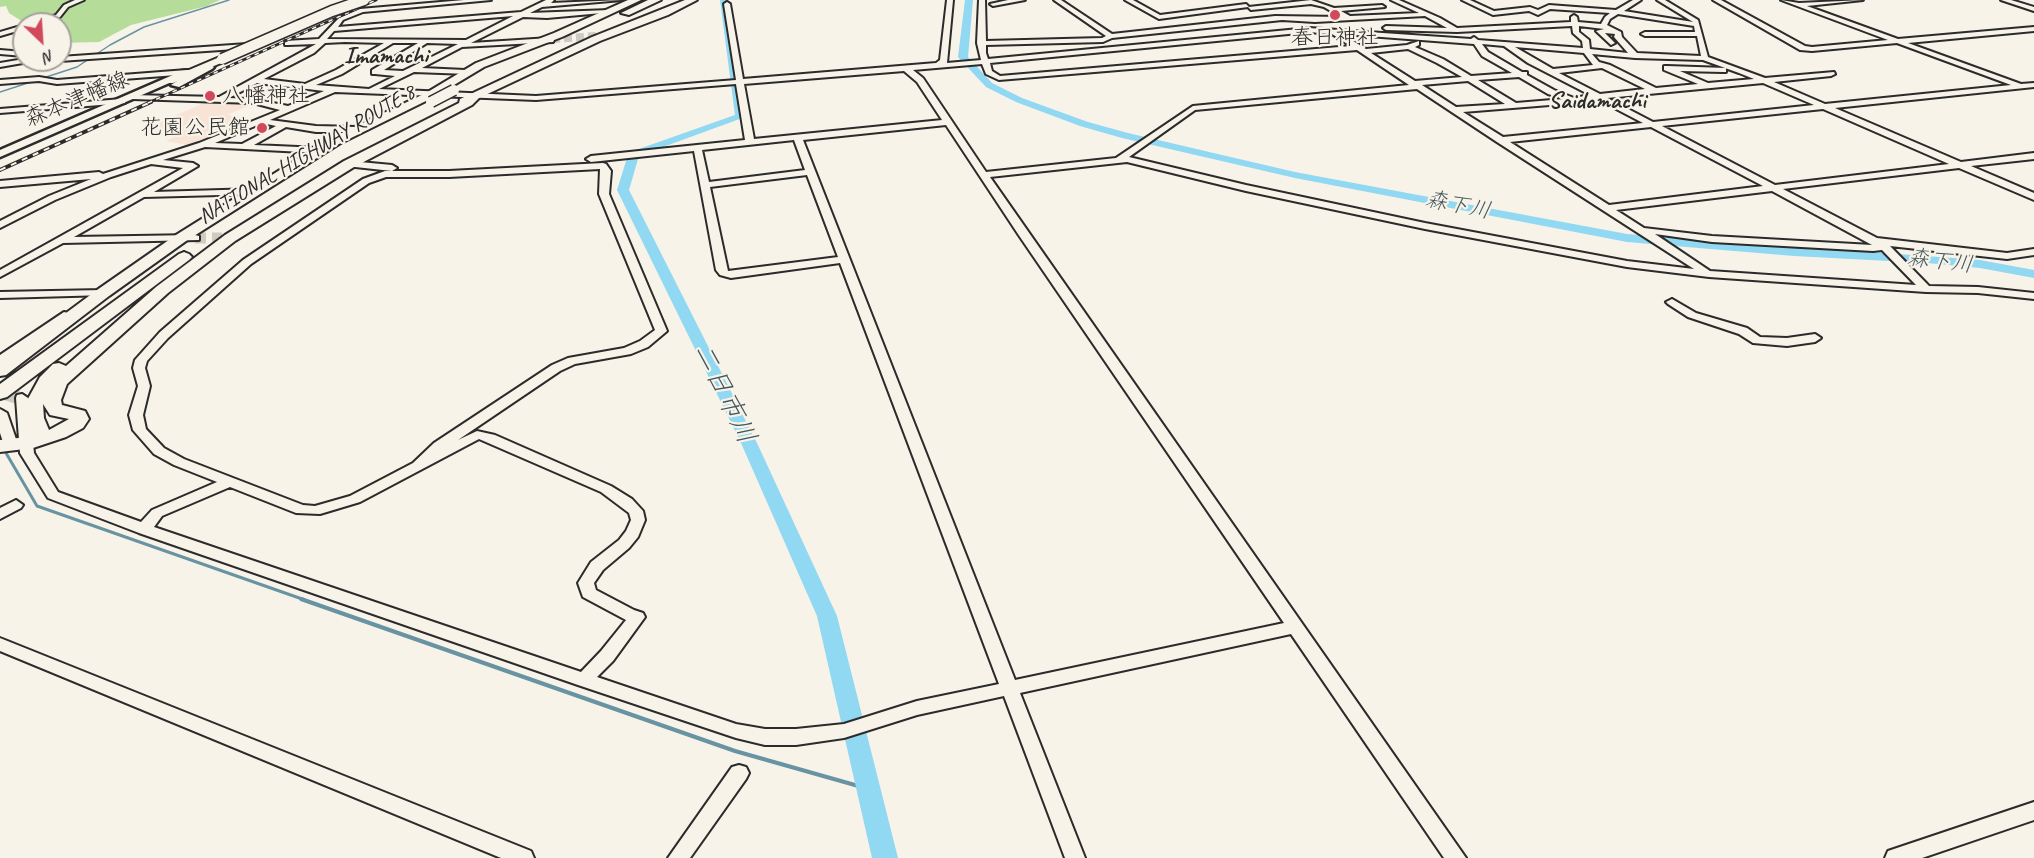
<!DOCTYPE html>
<html>
<head>
<meta charset="utf-8">
<style>
	body { margin:0 }
	#map { position:relative; width:2034px; height:858px; overflow:hidden; background:#f7f3e8; font-family:Caveat,sans-serif }
	canvas { display:block }
	.north { position:absolute; left:12px; top:12px; width:60px; height:60px; box-sizing:border-box; background:#f7f3e8; border:2px solid #a5a39c; border-radius:50%; rotate:155deg; font-size:16px; font-weight:700; line-height:24px; text-align:center; color:#2b2b2b }
	.north::after { content:''; display:block; margin:auto; width:21px; height:27px; background:#d1495b; clip-path:polygon(50% 0,100% 100%,50% 72%,0 100%) }
</style>
</head>
<body>
<div id="map">
<canvas width="2034" height="858"></canvas>
<div class="north">N</div>
</div>
<script>
const context = document.querySelector('canvas').getContext('2d');
context.lineJoin = 'round';
function fillPath(path, color) {
  context.fillStyle = color;
  context.fill(path, 'evenodd');
}
function toPath(rows) {
  const path = new Path2D();
  for (const r of rows) {
    path.moveTo(r[0], r[1]);
    for (let i = 2; i < r.length; i += 2) path.lineTo(r[i], r[i + 1]);
  }
  return path;
}
function trace(path, color, width, dash) {
  context.strokeStyle = color;
  context.lineWidth = width;
  context.lineCap = dash ? 'butt' : 'round';
  context.setLineDash(dash || []);
  context.stroke(path);
}
function write(font, color, halo, rows, align = 'center') {
  context.font = font + ' Caveat,"Klee One",sans-serif';
  context.lineWidth = 4.5;
  context.setLineDash([]);
  context.textBaseline = 'middle';
  context.strokeStyle = halo;
  context.fillStyle = color;
  for (const [text, x, y, turn = 0] of rows) {
    context.save();
    context.translate(x, y);
    context.rotate((+turn || 0) * Math.PI / 180);
    context.textAlign = isNaN(turn) ? turn : align;
    if (halo) context.strokeText(text, 0, 0);
    context.fillText(text, 0, 0);
    context.restore();
  }
}
fillPath(toPath([
	[209,101,256,102,227,115,260,120,193,146,166,141,179,134,149,130,164,120]
]), '#f7e4d6');
fillPath(toPath([
	[0,0,220,0,207,6,131,25,99,42,60,43,60,24,23,22,9,13,6,6,0,7]
]), '#b5dd99');
trace(toPath([
	[0,92,77,67,110,45,144,27,229,0]
]), '#6893a2', 1.5);
trace(toPath([
	[6,453,37,506,305,600]
]), '#6893a2', 3);
trace(toPath([
	[301,599,735,751,869,789]
]), '#6893a2', 4);
fillPath(toPath([
	[720,0,728,0,745,117,644,154,638,159,629,190,757,443,837,616,898,858,872,858,817,616,741,443,617,190,627,158,636,150,735,115,720,0],
	[965,0,973,0,968,57,992,83,1022,98,1088,122,1128,133,1295,172,1627,234,1980,260,2034,270,2034,278,1980,268,1927,263,1794,256,1627,242,1295,178,1122,138,1080,126,1016,102,986,87,958,57,965,0]
]), '#91d8f2');
trace(toPath([
	[552,39,597,36]
]), '#cecbc2', 8, [8, 4]);
trace(toPath([
	[195,238,222,238],
	[0,392,10,395]
]), '#cecbc2', 11, [11, 6]);
trace(toPath([
	[5,393,18,397]
]), '#cecbc2', 14, [14, 8]);
const minor = toPath([
	[75,0,84,0,68,7,60,17,40,24,30,24,56,15,64,5,75,0],
	[464,0,491,0,363,12,343,20,338,27,521,12,546,0,554,0,551,3,622,0,542,7,530,13,610,10,613,12,547,18,523,17,471,43,550,38,554,40,553,42,462,47,422,68,465,70,469,72,468,74,414,72,379,89,536,96,736,80,724,4,727,2,730,4,743,79,936,63,940,60,947,0,953,0,947,63,981,60,977,43,979,0,985,0,986,41,1102,38,1106,36,1054,0,1061,0,1112,34,1275,16,1341,17,1324,7,1311,4,1251,10,1248,7,1159,19,1125,0,1133,0,1160,15,1246,4,1249,7,1311,0,1334,8,1382,5,1385,7,1341,11,1350,16,1419,13,1391,0,1399,0,1440,18,1457,28,1571,22,1571,17,1574,15,1577,17,1578,22,1601,24,1605,17,1610,13,1550,9,1538,15,1529,11,1493,15,1462,0,1470,0,1494,11,1530,7,1538,10,1549,5,1616,10,1633,0,1641,0,1624,11,1693,22,1657,0,1665,0,1698,20,1708,57,1765,78,1834,72,1835,74,1831,76,1774,82,1825,104,2011,85,1897,43,1812,51,1800,50,1713,0,1721,0,1805,46,1812,47,1888,40,1781,0,1799,3,1863,0,1807,6,1898,39,2034,27,2034,31,1908,43,2021,84,2034,83,2034,87,1835,108,1961,162,2034,153,2034,159,1971,166,2034,193,2034,200,1959,168,1783,189,1877,238,2007,253,2034,249,2034,255,2007,259,1890,246,1929,286,1978,287,2034,293,2034,299,1978,293,1926,292,1709,277,1627,267,1425,229,1246,191,1127,162,990,177,1466,858,1444,858,1291,634,1020,693,1085,858,1065,858,1004,696,917,715,844,738,796,745,765,745,736,738,578,685,139,533,48,498,20,453,16,398,17,395,22,394,28,398,34,453,58,492,141,522,152,510,217,482,174,465,154,454,133,430,129,415,138,386,133,368,135,360,160,332,243,260,363,179,385,171,449,171,603,163,606,164,611,171,609,194,667,331,648,347,631,354,575,364,560,371,458,440,477,431,495,435,611,486,632,499,643,511,645,520,638,537,629,548,603,570,594,583,596,590,634,610,643,613,645,617,613,661,597,677,736,724,765,729,796,729,844,724,917,701,999,684,840,263,731,278,720,275,716,270,694,151,591,162,586,159,591,156,745,140,736,84,536,100,335,92,270,120,316,126,356,127,360,130,359,132,316,132,286,127,254,145,320,148,323,149,323,153,205,147,163,160,193,163,198,166,154,192,256,189,261,192,259,194,144,197,74,237,195,235,199,236,199,240,63,243,0,277,0,270,183,168,151,164,111,177,55,200,0,228,0,221,49,196,91,179,0,187,0,181,99,172,103,174,199,143,280,110,253,103,133,99,130,99,130,95,219,97,316,44,288,45,285,45,285,41,319,39,339,18,360,9,464,0],
	[1618,14,1694,26,1695,32,1645,32,1641,34,1645,36,1697,36,1701,56,1637,53,1622,37,1621,32,1607,25,1610,19,1618,14],
	[513,16,466,40,327,39,334,31,513,16],
	[1425,16,1447,28,1386,26,1383,28,1386,30,1457,32,1572,26,1573,33,1582,41,1583,48,1478,40,1474,37,1471,39,1309,28,988,59,986,53,986,45,1103,42,1112,38,1282,20,1315,22,1425,16],
	[1579,26,1604,29,1596,31,1611,45,1615,43,1605,33,1615,34,1614,37,1628,53,1590,49,1589,40,1579,32,1579,26],
	[1309,32,1332,34,1351,46,1000,76,992,71,990,63,1309,32],
	[1342,34,1474,44,1482,56,1512,73,1471,76,1443,59,1415,47,1419,45,1419,41,1407,45,1366,49,1342,34],
	[345,42,384,43,336,70,305,84,264,79,314,53,325,43,345,42],
	[418,43,372,70,372,74,375,74,395,76,369,89,316,85,342,74,393,43,418,43],
	[427,43,458,44,403,71,384,70,427,43],
	[1482,44,1504,46,1528,63,1590,95,1574,98,1554,90,1527,75,1527,72,1522,72,1488,52,1482,44],
	[1515,47,1584,53,1593,65,1553,69,1515,47],
	[1408,49,1437,63,1462,77,1415,81,1371,53,1408,49],
	[1357,50,1409,85,1193,106,1116,158,986,172,923,78,913,70,982,64,986,74,999,80,1357,50],
	[1592,54,1635,58,1703,60,1739,73,1754,79,1708,83,1680,71,1723,72,1726,72,1726,68,1667,66,1664,66,1664,70,1698,84,1656,88,1610,65,1599,62,1592,54],
	[1602,68,1604,69,1645,89,1600,94,1559,73,1602,68],
	[904,71,917,82,942,120,754,139,744,84,904,71],
	[1519,77,1548,94,1564,99,1516,103,1478,80,1519,77],
	[1468,81,1505,104,1456,107,1422,85,1468,81],
	[257,83,324,91,288,106,253,99,229,98,257,83],
	[1763,83,1814,105,1653,122,1607,98,1763,83],
	[1417,89,1497,142,1694,269,1627,261,1425,223,1246,185,1129,157,1195,110,1417,89],
	[1597,99,1643,123,1503,137,1463,112,1562,104,1597,99],
	[1823,109,1949,164,1775,185,1662,126,1823,109],
	[262,123,276,126,242,144,215,143,262,123],
	[946,125,1018,234,1284,623,1015,680,803,140,946,125],
	[1651,127,1763,186,1609,205,1510,142,1651,127],
	[794,140,805,170,709,182,702,150,794,140],
	[600,169,599,194,655,330,640,341,624,348,568,358,552,365,434,443,413,463,350,496,315,506,303,505,184,459,164,448,146,429,143,415,150,386,145,368,147,361,168,338,251,264,369,183,386,177,449,177,600,169],
	[807,175,838,257,728,271,710,187,807,175],
	[1772,191,1872,245,1712,236,1644,228,1616,210,1772,191],
	[1655,234,1712,242,1873,251,1882,250,1916,285,1710,271,1655,234],
	[479,439,601,492,629,513,631,520,626,531,619,540,591,562,578,583,583,597,626,620,601,651,581,672,154,527,162,516,230,487,296,513,320,514,360,502,479,439],
	[1008,0,1025,0,993,6,990,4,1008,0],
	[2001,0,2011,0,2034,7,2034,11,2001,0],
	[24,25,24,29,0,36,0,32,24,25],
	[247,44,251,46,250,48,60,61,57,60,60,60,60,57,247,44],
	[0,50,24,52,24,56,0,54,0,50],
	[24,59,40,60,0,67,0,63,24,59],
	[187,70,190,70,190,74,57,84,39,81,0,84,0,80,39,77,57,80,187,70],
	[122,99,125,99,125,103,0,113,0,109,122,99],
	[349,161,392,165,397,168,392,171,346,166,346,162,349,161],
	[103,290,107,291,107,295,0,298,0,292,103,290],
	[1672,299,1696,313,1747,328,1760,337,1787,338,1815,334,1821,338,1815,342,1787,346,1753,343,1739,334,1688,317,1668,304,1666,302,1672,299],
	[64,312,68,313,70,315,68,317,0,365,0,355,64,312],
	[0,409,7,413,18,445,16,448,6,448,4,445,0,433,0,409],
	[16,500,23,505,21,508,0,519,0,508,16,500],
	[0,638,531,851,534,858,501,858,0,651,0,638],
	[739,765,746,767,749,773,746,779,690,858,668,858,732,767,739,765],
	[2034,802,2034,820,1922,858,1885,858,1888,851,2034,802]
]);
const major = toPath([
	[209,64,214,67,212,69,179,87,171,85,183,77,0,157,0,150,182,71,188,71,189,74,209,64]
]);
const highway = toPath([
	[628,0,641,0,562,37,484,67,434,97,339,144,186,241,109,296,6,375,0,376,0,362,97,290,176,235,331,138,426,93,476,63,554,33,628,0],
	[648,0,661,0,629,15,621,13,648,0],
	[685,0,697,0,668,15,600,41,479,98,472,105,354,167,235,241,168,293,67,384,61,400,62,405,85,411,89,419,83,428,66,437,33,448,0,452,0,440,27,437,30,432,24,418,24,406,40,377,53,364,59,363,66,366,156,287,225,235,344,161,459,103,460,99,592,37,685,0],
	[43,404,50,415,69,419,49,430,44,418,43,404],
	[222,56,226,57,226,61,173,83,165,83,163,81,222,56],
	[184,252,189,254,192,257,189,260,7,397,0,399,0,384,179,254,184,252]
]);
trace(minor, '#2b2b2b', 4);
trace(major, '#2b2b2b', 5);
trace(highway, '#2b2b2b', 4);
fillPath(minor, '#f7f3e8');
fillPath(major, '#f7f3e8');
fillPath(highway, '#f7f3e8');
const railFar1 = toPath([
	[148,103,376,0]
]);
const rail = toPath([
	[0,170,151,102]
]);
trace(railFar1, '#2b2b2b', 3);
trace(rail, '#2b2b2b', 4);
trace(railFar1, '#f7f3e8', 1.5, [4.5]);
trace(rail, '#f7f3e8', 2, [6]);
const highwayBridge = toPath([
	[222,59,332,11,364,0],
	[431,102,454,90]
]);
trace(highwayBridge, '#2b2b2b', 13, []);
trace(highwayBridge, '#f7f3e8', 10);
for (const [x, y, r, color] of [
	[1335,15,6,"#d1495b"],
	[210,96,6,"#d1495b"],
	[262,128,6,"#d1495b"]
]) {
  const dot = new Path2D();
  dot.arc(x, y, r, 0, 2 * Math.PI);
  context.fillStyle = color;
  context.fill(dot);
  trace(dot, '#f7f3e8', 2);
}
write('22px', '#2b2b2b', '#f7f3e8', [
	["春日神社",1335,38],
	["八幡神社",222,96,"left"],
	["花園公民館",250,128,"right"]
]);
write('22px', '#2b2b2b', '#f7f3e8', [
	["森本津幡線",77,100,-23],
	["NATIONAL HIGHWAY ROUTE 8",307,155,-31]
]);
write('italic 22px', '#44565d', '#f7f3e8', [
	["森下川",1458,206,11],
	["森下川",1940,262,7]
]);
write('bold 24px', '#2b2b2b', '#f7f3e8', [
	["Imamachi",386,57],
	["Saidamachi",1597,102]
]);
write('italic 27px', '#44565d', '#f7f3e8', [
	["二日市川",724,394,64]
]);
</script>
</body>
</html>
